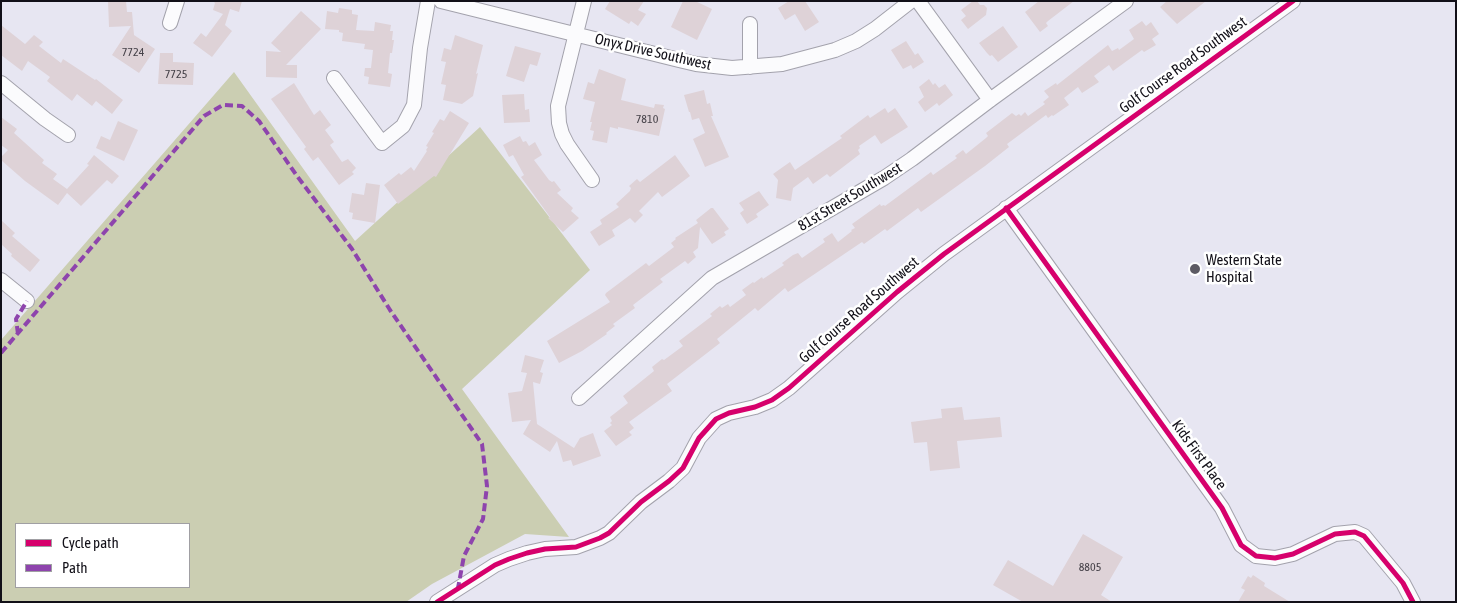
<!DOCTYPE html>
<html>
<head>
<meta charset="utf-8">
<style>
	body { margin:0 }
	#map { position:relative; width:1457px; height:603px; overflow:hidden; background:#e7e6f2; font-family:"Asap Condensed",sans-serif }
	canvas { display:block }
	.frame { position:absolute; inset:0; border:2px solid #121018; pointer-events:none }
	.legend { position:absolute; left:15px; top:523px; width:175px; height:65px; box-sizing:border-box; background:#fff; border:1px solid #a09fa3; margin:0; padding:6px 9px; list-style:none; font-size:15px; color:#121018 }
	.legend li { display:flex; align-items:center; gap:10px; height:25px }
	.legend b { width:25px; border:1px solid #a09fa3 }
</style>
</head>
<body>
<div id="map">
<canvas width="1457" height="603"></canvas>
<div class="frame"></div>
<ul class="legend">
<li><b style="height:6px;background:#d6006c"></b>Cycle path</li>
<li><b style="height:6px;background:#8e44ad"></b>Path</li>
</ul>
</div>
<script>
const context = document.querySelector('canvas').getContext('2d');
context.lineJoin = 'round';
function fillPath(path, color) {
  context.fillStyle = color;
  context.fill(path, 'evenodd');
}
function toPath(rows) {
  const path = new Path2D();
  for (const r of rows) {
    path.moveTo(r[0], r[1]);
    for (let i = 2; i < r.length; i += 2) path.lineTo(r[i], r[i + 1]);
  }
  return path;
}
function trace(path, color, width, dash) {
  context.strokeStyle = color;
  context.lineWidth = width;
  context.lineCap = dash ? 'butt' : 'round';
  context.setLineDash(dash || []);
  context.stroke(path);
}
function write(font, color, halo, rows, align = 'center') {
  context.font = font + ' "Asap Condensed",sans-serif';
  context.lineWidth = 5;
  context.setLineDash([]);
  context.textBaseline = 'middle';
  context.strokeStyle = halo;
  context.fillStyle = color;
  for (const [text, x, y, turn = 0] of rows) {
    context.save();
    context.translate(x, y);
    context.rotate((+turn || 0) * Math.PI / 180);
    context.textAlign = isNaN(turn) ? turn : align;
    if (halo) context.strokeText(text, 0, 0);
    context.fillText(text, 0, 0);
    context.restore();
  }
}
fillPath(toPath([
	[234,72,355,241,480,127,590,270,462,389,569,537,525,534,432,584,406,602,1,602,1,340],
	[16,524,189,524,189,587,16,587]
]), '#cbceb2');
fillPath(toPath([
	[108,1,126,1,127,12,132,12,134,35,155,49,139,73,112,55,131,26,109,27],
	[213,1,242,1,239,12,230,9,225,25,232,31,212,57,193,43,201,33,206,37,223,14,213,10,215,3],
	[610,1,644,1,638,10,646,14,638,26,631,21,629,24,605,9],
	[683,1,695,1,712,9,697,40,671,27],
	[789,1,805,1,819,22,805,31,795,14,785,20,778,8],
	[973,1,977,1,980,5,984,5,987,8,986,15,968,29,961,20,966,16,961,10],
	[1039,1,1074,1,1048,21,1046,23,1048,26,1040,32,1025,12],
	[1167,1,1206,1,1177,24,1160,7],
	[339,8,352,10,352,14,358,15,356,30,374,31,375,22,391,25,390,31,393,31,392,40,394,40,392,53,390,53,388,73,392,74,390,87,368,84,369,77,364,76,365,68,371,68,373,50,364,49,365,44,342,41,343,33,339,32,339,30,325,29,327,11,338,13],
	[301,11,321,29,286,65,297,65,297,78,266,77,266,51,281,52,271,43],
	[1142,21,1146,26,1151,22,1159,34,1152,39,1156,45,1144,52,1142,50,1113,71,1109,65,1094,76,1099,82,1082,93,1078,87,1064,98,1069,105,1053,116,1052,115,1048,118,1046,115,1007,144,1009,147,985,166,921,212,918,208,887,231,885,229,864,244,862,242,788,292,785,288,758,311,755,308,717,339,720,343,667,384,672,391,629,422,634,428,629,432,632,435,616,446,604,431,612,425,610,423,612,421,610,417,628,403,623,396,654,371,652,367,662,359,664,360,683,346,679,341,712,316,710,314,720,306,722,308,728,304,730,307,746,295,742,290,753,282,754,283,762,277,763,279,784,265,782,263,793,255,798,253,802,258,825,242,823,239,832,233,838,242,852,231,851,230,855,228,852,224,880,204,881,206,884,205,885,206,931,172,933,175,957,158,955,156,963,150,966,154,986,138,988,136,986,133,1012,113,1016,116,1019,114,1021,116,1025,112,1028,116,1045,104,1043,102,1049,97,1044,91,1056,83,1057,85,1108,45,1112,51,1118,48,1119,50,1134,39,1129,30],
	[1,25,25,44,34,35,43,42,39,46,61,63,63,59,95,80,96,79,123,100,112,114,96,101,92,106,77,94,72,101,47,81,50,77,28,61,22,71,1,55],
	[1003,26,1018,47,998,62,992,55,990,56,987,53,979,43],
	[455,35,483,45,476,74,478,73,473,96,462,104,443,100,446,85,441,84,446,62,441,61,444,48,451,50],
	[906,41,915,55,918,53,924,62,913,69,911,65,903,69,891,50],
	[515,46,541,53,537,66,530,64,524,82,506,76],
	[160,53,173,53,173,62,194,63,193,85,158,84],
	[599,69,626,79,621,100,654,108,655,104,664,105,663,108,665,109,659,136,618,127,618,129,610,127,607,143,592,140,594,131,590,130,592,122,590,122,595,102,583,99,588,82,594,84],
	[929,79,933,85,935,83,939,88,945,84,953,95,939,106,937,103,925,112,918,102,924,97,919,87],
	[294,83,314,115,320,110,331,125,325,130,334,142,330,145,342,162,348,159,356,168,352,172,354,174,339,185,318,157,313,161,304,149,306,147,271,99],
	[704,90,707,104,710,103,713,116,711,116,729,157,705,167,693,139,705,133,699,118,692,120,690,112,689,112,684,95],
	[524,94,525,110,529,109,530,122,504,123,502,95],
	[885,108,888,113,895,108,908,127,881,144,875,135,859,146,860,148,858,150,860,154,830,177,827,174,813,184,808,177,793,188,791,201,776,198,778,180,773,174,790,162,795,170,842,138,840,136,868,115,870,118],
	[450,111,469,123,436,177,434,176,398,204,384,185,399,173,401,175,411,167,414,171,427,151,426,150,428,147,426,146,434,133,432,132,440,119,444,121],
	[1,117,17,129,14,133,44,160,42,163,57,174,53,179,67,189,89,165,87,164,94,155,119,176,112,184,107,180,81,206,67,193,58,205,25,181,1,160,1,157,8,150,1,145],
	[118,121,138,130,124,161,96,148,101,136,110,140],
	[520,136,523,142,526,141,529,146,535,142,542,155,534,160,549,180,552,182,554,181,561,190,557,193,573,208,571,211,579,218,563,232,548,218,550,217,521,177,524,175,513,155,509,157,503,145],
	[675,155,690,176,662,197,658,192,639,211,643,215,635,223,630,218,612,230,615,236,599,246,590,232,602,224,600,220,619,207,616,204,630,191,631,188,629,186,637,179,640,182],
	[366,183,380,185,375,223,352,219,353,213,349,212,352,193,364,195],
	[759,191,769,205,756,214,758,217,747,224,740,213,744,210,739,203],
	[711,208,713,208,729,229,724,232,726,235,712,244,700,227,698,248,693,252,696,257,688,264,685,261,660,279,663,282,633,305,635,308,613,324,615,326,606,333,607,334,582,351,559,363,547,341,610,302,605,295,606,293,646,263,649,266,674,247,671,243,676,239,675,238,698,223,696,220],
	[1,220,15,233,12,236,40,260,30,272,11,256,12,254,1,244],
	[525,355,544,360,540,372,543,373,540,384,533,382,537,424,574,448,580,438,593,433,601,456,573,466,571,460,563,462,557,441,550,452,523,434,531,420,512,422,508,393,522,391,527,373,521,372],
	[962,407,964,420,1000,417,1002,437,957,441,960,468,930,471,927,442,914,443,911,422,942,418,941,409],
	[1083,534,1123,557,1101,595,1112,602,1023,602,993,585,1008,560,1053,586],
	[1253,575,1265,583,1264,586,1290,602,1238,602,1245,590,1241,588,1248,576,1251,578]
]), '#ded2d7');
const minor = toPath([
	[441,1,679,60,696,64,732,68,782,64,835,50,856,41,875,29,911,1],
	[584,1,558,106,559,123,562,134,567,144,592,180],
	[918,1,990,100],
	[170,23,177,1],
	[750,67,750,24],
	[334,78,382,143,403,126,414,105,420,48,428,1],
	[1,83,45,119,68,135],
	[1006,208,1222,508,1241,545,1256,556,1275,558,1293,554,1335,534,1355,532,1364,536,1403,583,1413,602],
	[1,280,27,301],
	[579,398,712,278,884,178,912,159,990,100,1126,1],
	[437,602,495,565,509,559,527,553,545,549,576,547,600,538,609,533,641,502,669,481,683,468,699,438,716,419,729,413,755,407,772,400,789,388,897,292,944,254,1293,1]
]);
trace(minor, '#a3a2ac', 16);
trace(minor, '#fbfbfd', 14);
trace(toPath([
	[18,334,16,319,27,301],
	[1,353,204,116,223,105,242,106,259,121,297,176,352,249,390,310,482,444,487,486,483,519,464,556,458,588]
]), '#8e44ad', 4, [8, 4]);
trace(toPath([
	[1006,208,1222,508,1241,545,1256,556,1275,558,1293,554,1335,534,1355,532,1364,536,1403,583,1413,602],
	[437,602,495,565,509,559,527,553,545,549,576,547,600,538,609,533,641,502,669,481,683,468,699,438,716,419,729,413,755,407,772,400,789,388,897,292,944,254,1293,1]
]), '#d6006c', 5);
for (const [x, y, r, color] of [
	[1195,269,6,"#5d5b64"]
]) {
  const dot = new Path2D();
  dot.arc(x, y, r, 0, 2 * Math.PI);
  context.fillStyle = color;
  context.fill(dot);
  trace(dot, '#fff', 2);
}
write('12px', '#464249', null, [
	["7724",133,52],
	["7725",176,74],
	["7810",647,119],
	["8805",1090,567]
]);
write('15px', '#121018', '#fff', [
	["Onyx Drive Southwest",653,52,13],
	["Golf Course Road Southwest",1183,65,-36],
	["81st Street Southwest",850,197,-31],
	["Golf Course Road Southwest",859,310,-41],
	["Kids First Place",1199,455,54]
]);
write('15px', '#121018', '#fff', [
	["Western State",1206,260],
	["Hospital",1206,277]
], 'left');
</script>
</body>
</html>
